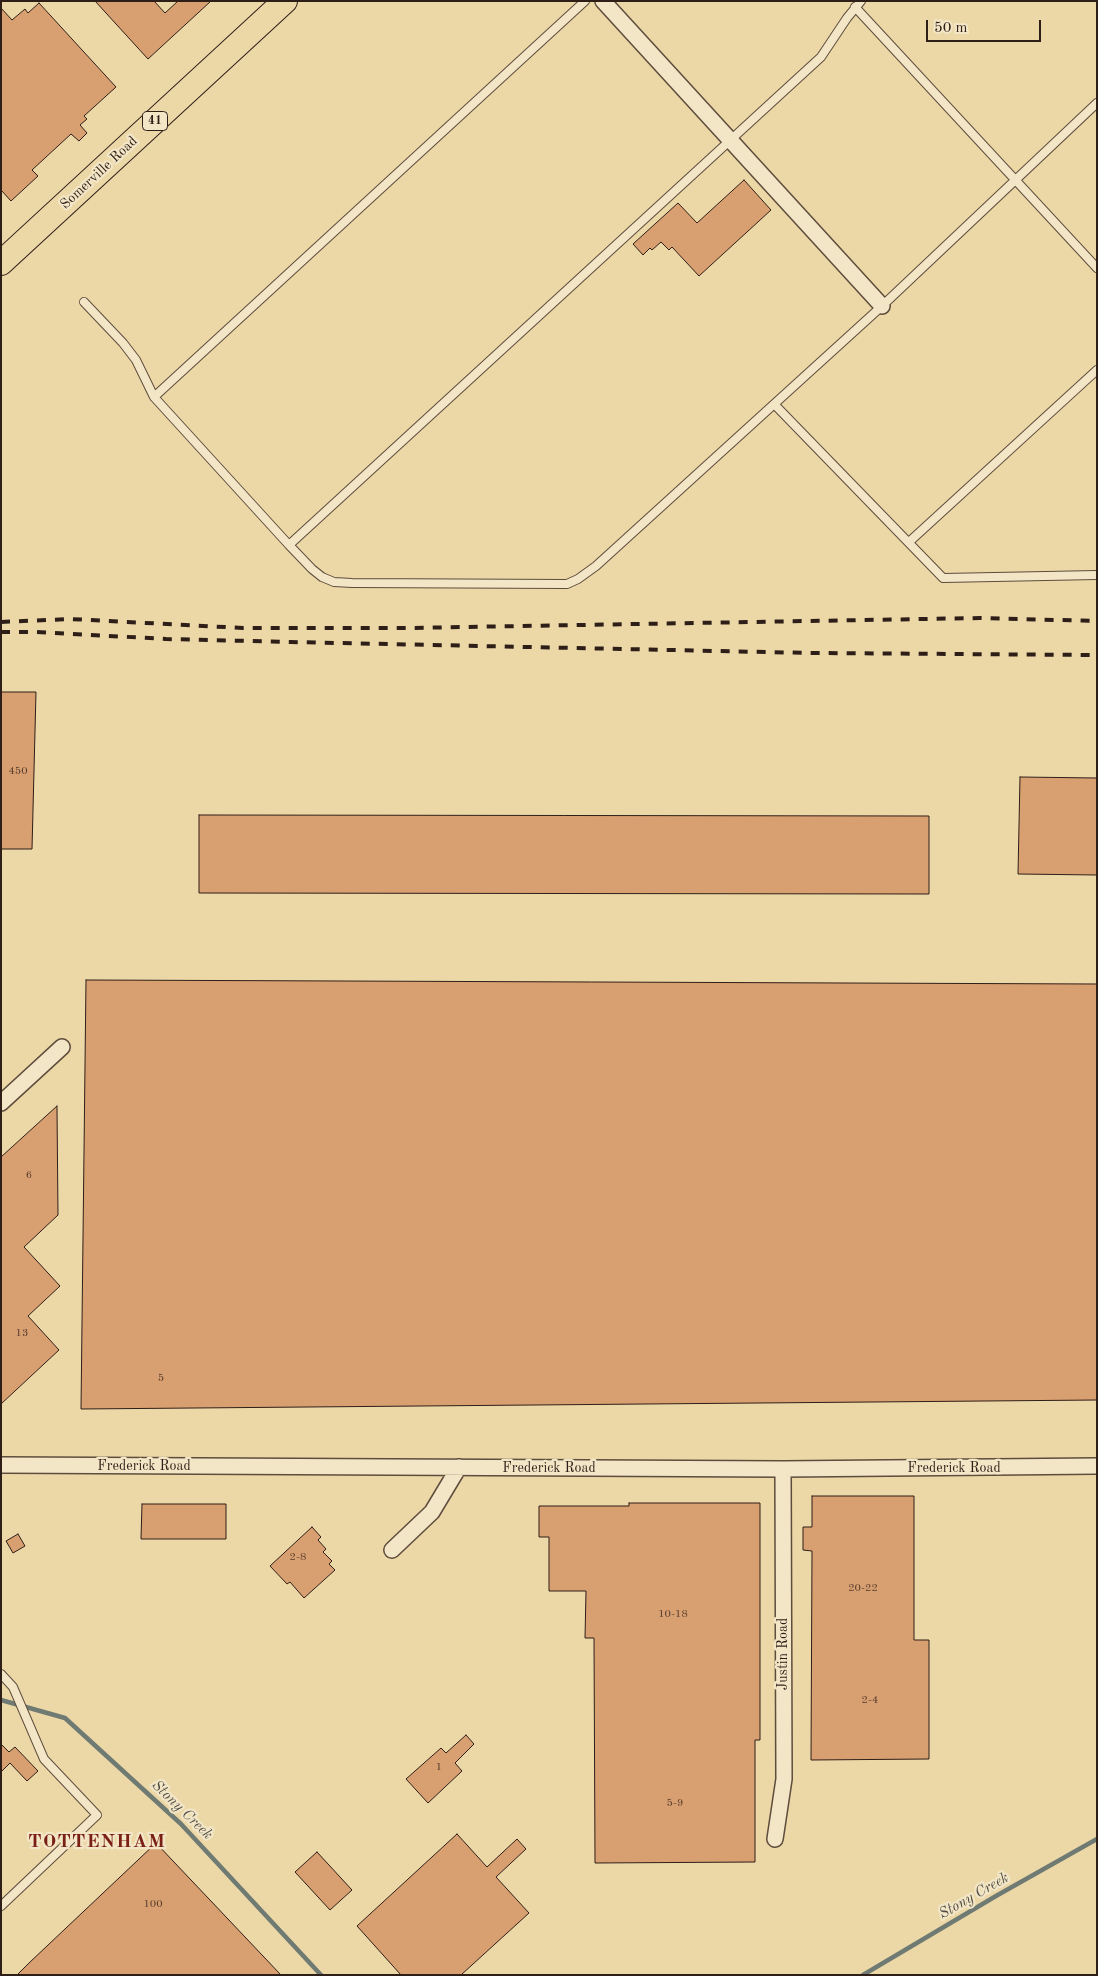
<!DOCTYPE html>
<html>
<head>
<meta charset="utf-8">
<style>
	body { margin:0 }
	#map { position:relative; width:1098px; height:1976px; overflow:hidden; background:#ecd8a7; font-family:"Old Standard TT",serif }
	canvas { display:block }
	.frame { position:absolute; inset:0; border:2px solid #2e1e18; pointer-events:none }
	.scale { position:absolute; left:926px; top:20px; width:115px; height:22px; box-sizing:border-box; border:2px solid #2e1e18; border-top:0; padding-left:6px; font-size:15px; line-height:18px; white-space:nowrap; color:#2e1e18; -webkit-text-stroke:4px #f3e6c6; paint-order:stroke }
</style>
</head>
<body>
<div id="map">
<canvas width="1098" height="1976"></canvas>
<div class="frame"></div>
<div class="scale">50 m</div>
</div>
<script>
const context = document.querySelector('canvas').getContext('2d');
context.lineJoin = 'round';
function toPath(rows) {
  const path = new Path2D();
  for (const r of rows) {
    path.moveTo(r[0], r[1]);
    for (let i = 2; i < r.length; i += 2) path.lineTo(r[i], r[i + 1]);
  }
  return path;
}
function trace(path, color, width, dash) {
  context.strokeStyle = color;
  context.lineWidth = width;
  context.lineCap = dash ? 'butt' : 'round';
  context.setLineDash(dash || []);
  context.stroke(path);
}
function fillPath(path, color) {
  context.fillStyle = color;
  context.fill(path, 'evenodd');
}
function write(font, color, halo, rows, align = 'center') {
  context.font = font + ' "Old Standard TT",serif';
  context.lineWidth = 4.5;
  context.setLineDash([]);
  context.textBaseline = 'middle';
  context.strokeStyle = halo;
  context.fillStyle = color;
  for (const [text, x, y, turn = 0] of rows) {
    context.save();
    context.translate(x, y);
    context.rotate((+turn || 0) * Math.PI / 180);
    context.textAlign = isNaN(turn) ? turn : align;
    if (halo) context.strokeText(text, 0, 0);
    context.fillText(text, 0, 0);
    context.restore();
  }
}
trace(toPath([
	[1,1700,65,1718,181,1824,321,1975],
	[863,1975,996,1896,1097,1839]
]), '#6f7a73', 4.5);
const building = toPath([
	[95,1,154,1,165,13,178,1,211,1,148,59,95,1],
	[39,3,116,87,84,116,87,119,80,125,87,133,79,141,71,134,32,170,38,176,11,201,1,190,1,8,12,20,25,9,28,13,39,3],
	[744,180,771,210,699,276,672,247,669,250,661,242,652,250,650,248,643,255,633,244,678,203,697,223,744,180],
	[1,692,36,692,32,849,1,849,1,692],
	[1020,777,1097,778,1097,875,1018,874,1020,777],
	[199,815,929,816,929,894,199,893,199,815],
	[86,980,1097,984,1097,1400,81,1409,86,980],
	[57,1106,58,1215,24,1247,60,1286,28,1316,59,1350,1,1404,1,1157,57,1106],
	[812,1496,914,1496,914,1640,929,1640,929,1759,811,1760,812,1551,803,1550,803,1527,812,1527,812,1496],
	[629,1503,760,1503,760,1740,755,1740,755,1862,595,1863,594,1638,585,1638,586,1591,549,1591,549,1537,539,1537,539,1506,629,1506,629,1503],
	[142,1504,226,1504,226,1539,141,1539,142,1504],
	[312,1527,321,1537,318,1540,326,1549,323,1552,332,1561,329,1564,335,1570,304,1598,290,1582,287,1584,270,1566,312,1527],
	[18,1534,25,1546,13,1553,6,1541,18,1534],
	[466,1735,474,1744,455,1763,462,1771,428,1803,406,1779,441,1748,446,1753,466,1735],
	[1,1744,9,1752,15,1747,38,1771,27,1781,10,1763,1,1772,1,1744],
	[457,1834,487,1867,517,1839,526,1849,496,1877,529,1913,461,1975,401,1975,357,1926,457,1834],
	[156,1843,281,1975,17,1975,29,1963,156,1843],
	[317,1852,352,1890,330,1910,295,1872,317,1852]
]);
fillPath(building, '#d89f70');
trace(building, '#2e1e18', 1);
const service = toPath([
	[855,7,1097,268],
	[84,302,123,343,136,360,154,397,289,545,312,569,322,577,334,582,352,583,567,584,578,579,596,566,882,306,1097,103],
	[154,397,585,1],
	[774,404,943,578,1097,575],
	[909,542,1097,370],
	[289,545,821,57,847,18,861,1],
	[1,1674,13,1687,44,1759,97,1815,1,1906]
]);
const minor = toPath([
	[603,1,882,306],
	[1,1103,62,1047],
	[1,1465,783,1469,1097,1466],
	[392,1550,432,1512,459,1467],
	[775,1839,784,1779,783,1469]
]);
const primary = toPath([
	[1,263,285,1]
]);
trace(service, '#5e4c3c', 10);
trace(minor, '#5e4c3c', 18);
trace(primary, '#2e1e18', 26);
trace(service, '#f3e6c6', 8);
trace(minor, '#f3e6c6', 15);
trace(primary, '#ecd8a7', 24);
trace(toPath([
	[1,622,70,619,243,628,408,628,980,618,1097,621],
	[1,632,37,632,166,639,291,642,812,653,1097,655]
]), '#2e1e18', 4, [9, 9]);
write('11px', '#583e2e', null, [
	["450",18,771],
	["6",29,1175],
	["13",22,1333],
	["5",161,1378],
	["2-8",298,1557],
	["20-22",863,1588],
	["10-18",673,1614],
	["2-4",870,1700],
	["1",439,1767],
	["5-9",675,1803],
	["100",153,1904]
]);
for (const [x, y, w] of [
	[155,121,25]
]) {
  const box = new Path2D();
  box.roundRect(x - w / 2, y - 9.5, w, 19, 4);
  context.fillStyle = '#f3e6c6';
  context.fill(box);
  trace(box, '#2e1e18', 1);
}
write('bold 12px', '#2e1e18', null, [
	["41",155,121]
]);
write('14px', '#2e1e18', '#f3e6c6', [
	["Somerville Road",99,173,-43],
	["Frederick Road",144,1466],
	["Frederick Road",549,1468],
	["Frederick Road",954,1468],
	["Justin Road",783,1654,-90]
]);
write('italic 15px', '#4e4c45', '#f3e6c6', [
	["Stony Creek",182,1810,44],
	["Stony Creek",974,1896,-30]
]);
context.letterSpacing = '1px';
write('bold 19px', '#7a1f14', '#f3e6c6', [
	["TOTTENHAM",97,1842]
]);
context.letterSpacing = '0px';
</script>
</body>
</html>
